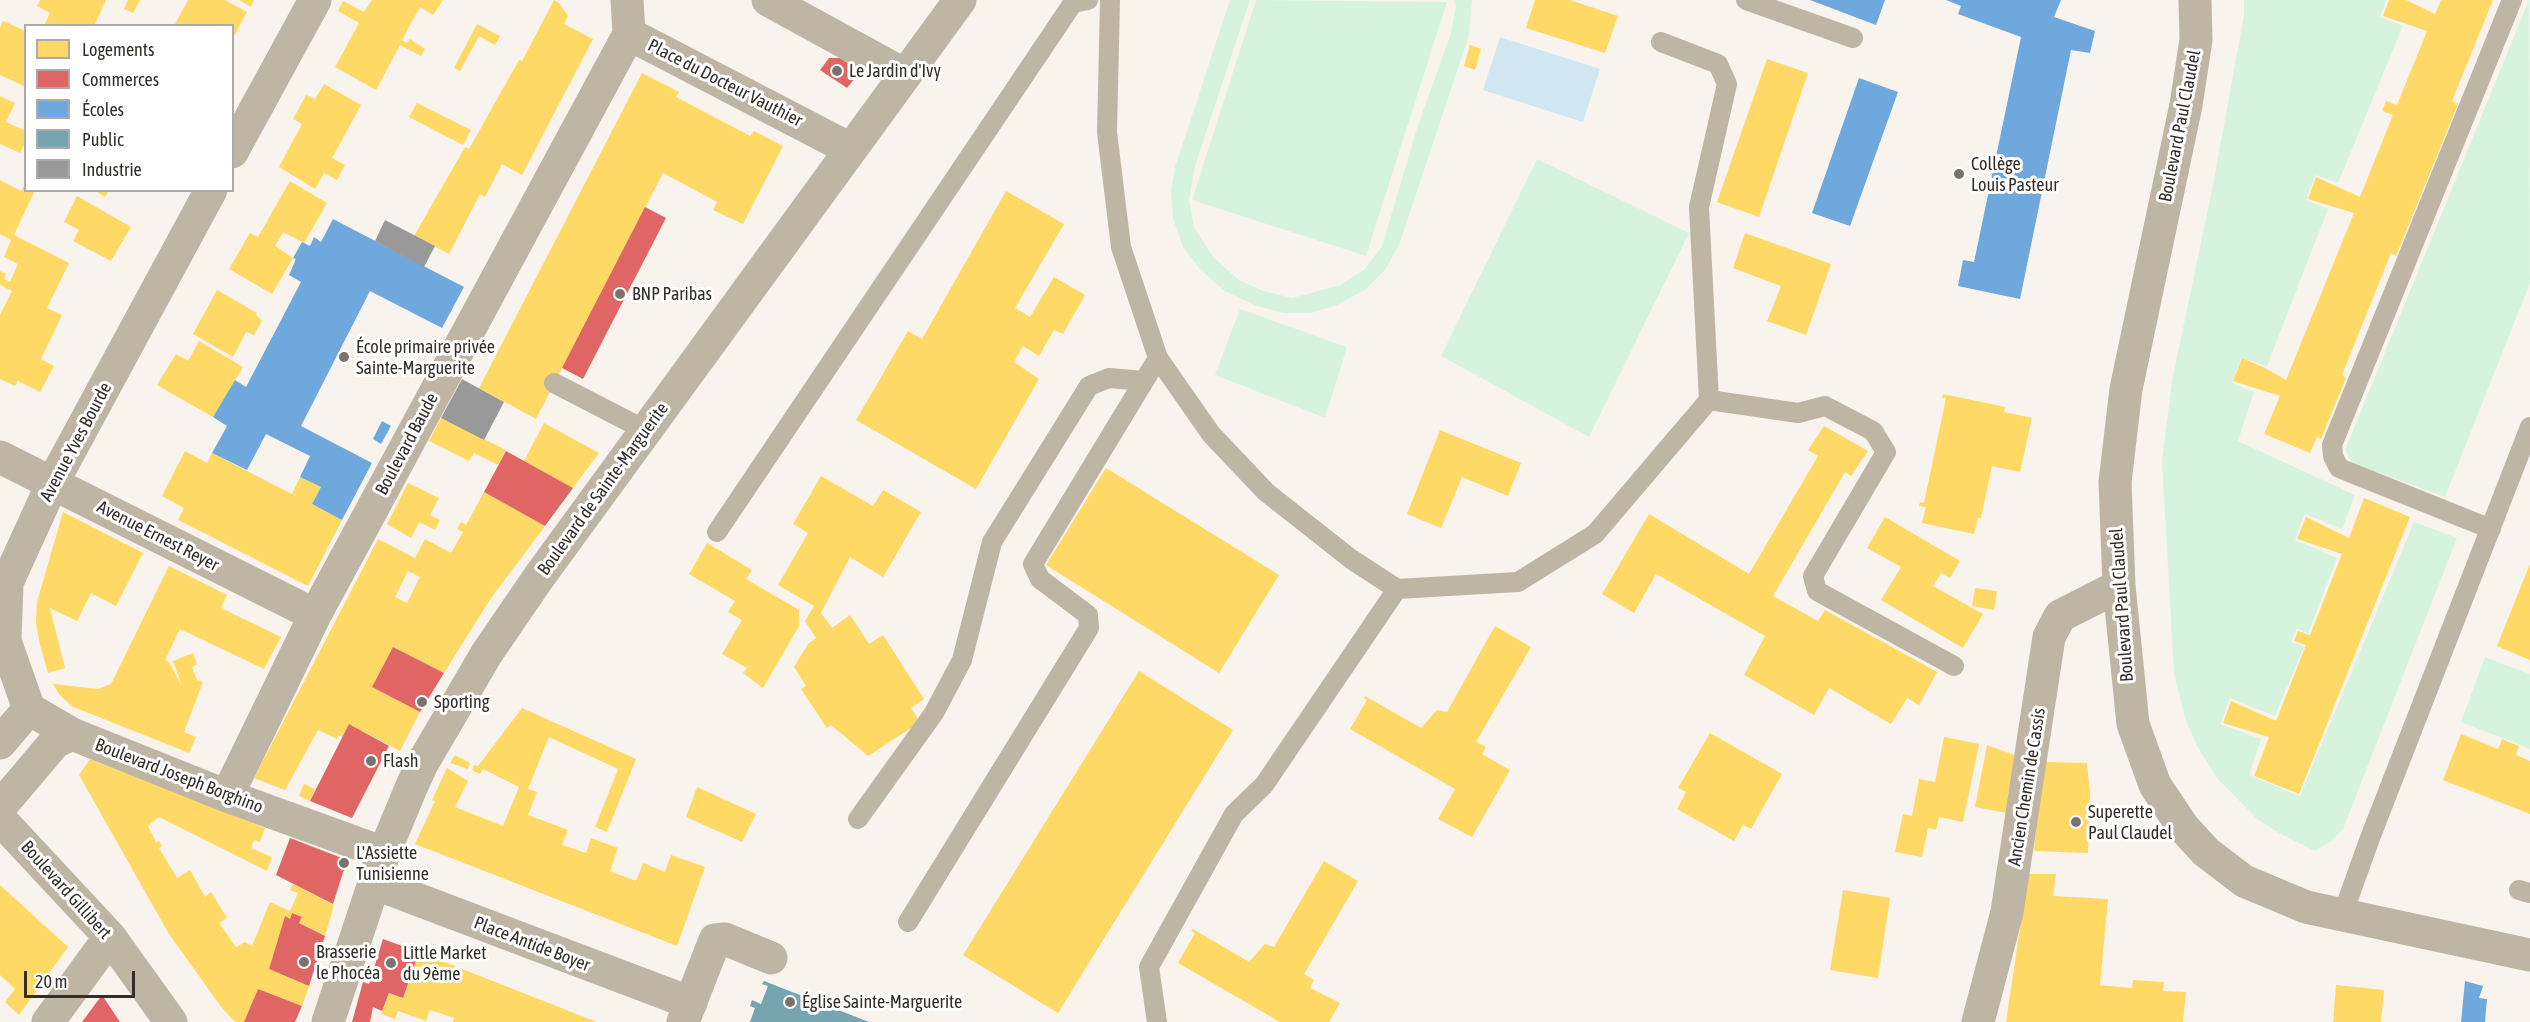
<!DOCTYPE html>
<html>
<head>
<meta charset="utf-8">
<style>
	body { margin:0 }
	#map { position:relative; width:2530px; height:1022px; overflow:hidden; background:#f9f3ed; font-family:"Asap Condensed",sans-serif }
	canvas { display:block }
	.legend { position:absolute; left:24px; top:24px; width:210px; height:168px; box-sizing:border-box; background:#fff; border:2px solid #adaba9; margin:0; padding:8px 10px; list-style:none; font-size:18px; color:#332e28 }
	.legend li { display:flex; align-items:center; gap:12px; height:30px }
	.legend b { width:30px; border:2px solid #adaba9 }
	.scale { position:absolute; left:24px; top:971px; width:111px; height:27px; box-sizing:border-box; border:3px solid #332e28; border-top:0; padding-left:8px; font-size:18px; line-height:21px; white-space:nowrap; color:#332e28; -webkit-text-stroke:4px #fff; paint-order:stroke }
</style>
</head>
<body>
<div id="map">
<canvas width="2530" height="1022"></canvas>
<ul class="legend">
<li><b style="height:16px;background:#ffd966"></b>Logements</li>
<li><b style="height:16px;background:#e06666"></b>Commerces</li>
<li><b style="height:16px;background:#6fa8dc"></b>Écoles</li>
<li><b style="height:16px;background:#76a5af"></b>Public</li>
<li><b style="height:16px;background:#999"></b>Industrie</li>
</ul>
<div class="scale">20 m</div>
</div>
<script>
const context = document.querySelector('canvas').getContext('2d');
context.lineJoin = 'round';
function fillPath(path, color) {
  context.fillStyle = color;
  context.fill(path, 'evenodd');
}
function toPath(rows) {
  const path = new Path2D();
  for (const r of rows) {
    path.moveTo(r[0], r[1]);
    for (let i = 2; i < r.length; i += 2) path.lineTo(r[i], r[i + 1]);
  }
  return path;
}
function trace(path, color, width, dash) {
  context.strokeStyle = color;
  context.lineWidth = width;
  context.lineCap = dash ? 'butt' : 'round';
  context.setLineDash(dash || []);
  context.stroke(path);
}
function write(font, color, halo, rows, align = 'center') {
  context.font = font + ' "Asap Condensed",sans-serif';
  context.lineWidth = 6;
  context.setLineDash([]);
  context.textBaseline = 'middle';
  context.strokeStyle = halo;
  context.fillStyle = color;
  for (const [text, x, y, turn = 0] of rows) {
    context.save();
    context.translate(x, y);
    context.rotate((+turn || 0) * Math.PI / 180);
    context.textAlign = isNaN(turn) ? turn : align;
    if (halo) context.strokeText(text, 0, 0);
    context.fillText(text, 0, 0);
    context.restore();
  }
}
fillPath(toPath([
	[1230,0,1250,0,1195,166,1189,200,1194,227,1213,257,1239,280,1263,291,1292,298,1340,285,1364,270,1382,246,1418,125,1451,33,1456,6,1454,0,1472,0,1469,35,1399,245,1385,270,1365,290,1337,305,1311,313,1283,313,1254,305,1223,290,1199,268,1183,247,1173,219,1171,193,1175,167],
	[1256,0,1447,2,1366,256,1192,200],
	[2244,0,2386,0,2380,17,2403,26,2338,183,2316,175,2306,200,2328,209,2267,366,2241,358,2232,383,2254,392,2238,441,2355,495,2342,529,2305,514,2295,540,2337,558,2308,633,2297,629,2291,641,2304,647,2275,716,2230,698,2221,724,2261,739,2249,775,2300,796,2414,522,2457,538,2343,829,2332,841,2315,851,2279,833,2256,818,2218,779,2197,746,2185,718,2174,674,2162,461,2172,381,2213,185,2244,15],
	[2529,0,2530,283,2445,497,2352,463,2345,450],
	[1537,159,1689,233,1589,437,1441,356],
	[1240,309,1347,347,1325,418,1215,375],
	[2485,657,2530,674,2530,749,2461,722]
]), '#d6f4dd');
fillPath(toPath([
	[1500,37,1600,69,1583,122,1483,90]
]), '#d0e7f2');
fillPath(toPath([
	[40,0,106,0,94,26,44,26,50,13,37,6],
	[128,0,140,0,133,13,124,9],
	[188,0,225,0,247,12,232,40,232,26,174,26],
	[239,0,254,0,251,7],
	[372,0,443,0,433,15,420,7,402,40,407,43,410,39,425,49,421,56,400,45,376,90,335,67,359,23,338,11,343,1,364,12],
	[554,0,559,3,568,16,564,24,593,39,522,175,502,164,485,197,480,194,449,254,414,236,465,147,469,149,519,60,522,61],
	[1535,0,1570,0,1618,16,1605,53,1526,28],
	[2389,0,2406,0,2435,14,2441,0,2493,0,2452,101,2458,104,2396,256,2391,253,2342,375,2346,378,2321,439,2317,437,2310,453,2264,434,2280,396,2233,381,2242,358,2263,367,2286,380,2354,213,2308,199,2316,177,2360,197,2393,115,2382,111,2386,101,2397,105,2427,31,2383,16],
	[3,21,26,31,26,87,0,75,0,28],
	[477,24,500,36,495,45,479,36,460,71,454,68],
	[1470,45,1481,49,1475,70,1464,66],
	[1767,59,1808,73,1759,217,1717,202],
	[642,73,679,92,676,97,750,136,754,131,783,146,743,224,713,210,717,202,663,173,536,419,479,388],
	[324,84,361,105,332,158,345,165,337,180,324,173,315,189,279,167,302,124,293,119,306,95,315,99],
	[0,96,15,103,6,122,26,131,26,141,20,153,0,144],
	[417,103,471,130,463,145,409,117],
	[0,180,21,191,26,182,26,190,35,190,14,235,69,263,47,308,62,315,41,359,54,366,40,392,18,381,15,386,0,379,0,315,12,291,0,285,0,271,6,274,4,279,10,282,18,264,4,257,11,240,0,234],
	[290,181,327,203,304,243,283,232,275,246,293,258,272,294,229,269,250,233,258,237],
	[94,190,109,190,105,197],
	[1006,191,1064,224,1015,308,1030,317,1054,277,1085,295,1063,334,1054,330,1039,356,1023,346,1014,362,1039,379,976,489,856,420,908,331,922,339],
	[77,196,131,227,111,261,73,241,79,230,64,222],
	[1745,233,1831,264,1806,335,1767,321,1781,286,1733,268],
	[217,290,257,313,256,315,262,321,254,335,246,332,233,357,193,334],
	[199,341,243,367,213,417,157,385,176,354,188,361],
	[1943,394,2005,407,2004,412,2032,418,2020,472,1992,466,1981,518,1978,518,1974,534,1922,523,1926,507,1919,506,1920,502,1924,503,1946,398,1942,398],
	[441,418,506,450,498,465,474,453,469,461,429,441],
	[544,423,599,453,573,488,524,461],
	[1824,426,1868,451,1851,476,1845,472,1773,596,1818,621,1825,610,1937,672,1919,705,1907,698,1891,724,1829,688,1814,715,1744,675,1765,636,1656,574,1634,613,1602,594,1649,514,1749,574,1818,456,1808,450],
	[1440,430,1521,463,1508,496,1462,477,1441,528,1407,514],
	[185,451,207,463,212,453,292,494,300,477,321,487,312,504,342,520,308,586,178,520,184,508,162,496],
	[1106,468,1279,575,1219,673,1046,565],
	[821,476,873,506,883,490,921,512,883,577,850,557,821,613,832,628,850,615,869,644,883,635,924,699,911,708,920,722,868,756,831,725,827,728,801,689,806,686,794,667,808,644,816,638,805,621,814,606,778,585,808,533,793,524],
	[408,483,439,498,430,515,440,520,435,530,419,522,411,538,387,524],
	[484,492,545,526,491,598,444,673,393,647,372,687,420,712,400,751,349,724,342,737,338,735,337,739,318,730,285,790,254,778,378,539,415,558,425,539,451,553,463,532,457,529,461,522,466,525],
	[408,571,420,577,407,603,395,597],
	[2364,498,2410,517,2299,794,2254,776,2269,737,2223,723,2231,701,2276,721,2306,645,2294,641,2298,631,2310,635,2342,554,2297,539,2306,517,2349,538],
	[63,512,143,553,116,606,91,593,77,621,50,608,65,668,48,673,40,645,36,622,37,602],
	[1885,517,1960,561,1950,578,1941,573,1933,586,1983,614,1963,648,1881,600,1901,567,1867,548],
	[707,543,752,570,746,579,799,610,799,626,763,688,743,673,747,668,722,654,742,620,728,612,735,601,689,574],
	[2530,564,2530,660,2497,646],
	[169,566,227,595,221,608,281,637,264,669,180,629,165,660,169,662,182,686,173,661,193,653,197,664,192,667,197,680,203,682,184,732,196,737,189,753,71,706,59,694,53,684,98,689,111,684],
	[1975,588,1997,591,1994,610,1972,606],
	[1495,626,1531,647,1476,742,1486,747,1482,754,1510,770,1472,837,1438,819,1455,789,1350,729,1367,700,1364,698,1365,696,1421,728,1437,710,1447,712],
	[1139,671,1233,730,1058,1013,963,955],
	[522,708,636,759,607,832,595,827,618,769,549,737,528,789,537,792,528,815,568,830,562,845,586,853,591,838,618,848,610,871,636,881,643,863,665,872,671,855,705,867,677,946,415,844,435,801,432,800,447,768,468,781,455,807,503,826,519,787,483,769,480,774,472,770,474,765,478,766],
	[1710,733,1782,774,1751,829,1743,825,1734,841,1677,809,1686,792,1678,788],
	[2461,734,2498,749,2502,739,2519,746,2516,755,2530,761,2530,814,2443,780],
	[1944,737,1979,744,1963,822,1939,817,1936,830,1928,828,1922,857,1895,852,1903,814,1912,816,1919,779,1935,782],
	[1987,745,2017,756,2007,813,1975,807],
	[455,755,470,763,468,769,450,763],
	[90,759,265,828,260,842,254,840,251,848,272,857,267,871,159,817,148,826,156,842,159,841,162,846,159,848,177,878,190,870,205,897,211,892,227,918,219,923,236,947,245,942,252,946,270,902,290,911,298,893,290,890,293,884,334,905,325,936,299,923,302,917,292,913,290,919,285,916,269,969,309,986,302,1006,258,989,244,1022,235,1022,222,1008,169,934,79,775],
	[2046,762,2087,763,2090,793,2088,853,2034,851,2036,831,2028,830],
	[304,784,315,789,310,801,299,796],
	[697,787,756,814,742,842,686,817],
	[1324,861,1358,881,1304,974,1314,980,1310,988,1340,1003,1329,1022,1280,1022,1178,963,1195,933,1191,931,1193,929,1249,962,1265,944,1274,947],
	[2028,874,2056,874,2053,896,2108,899,2100,985,2132,988,2133,980,2164,982,2163,991,2186,992,2183,1022,2006,1022],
	[0,885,68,947,19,1015,5,1002,15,989,0,975],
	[1843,890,1890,898,1878,978,1830,970],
	[419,952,564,1009,596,1022,453,1022,454,1018,430,1010,426,1021,398,1011,395,1019,381,1014,389,993,403,998],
	[2336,985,2384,990,2381,1022,2333,1022]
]), '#ffd966');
fillPath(toPath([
	[829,58,840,58,852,66,855,78,847,88,820,70],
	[645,207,666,218,583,379,562,368],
	[506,451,573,488,545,526,484,492],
	[393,647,444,673,420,712,372,687],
	[349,724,389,746,352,818,310,801],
	[290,838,347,860,333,904,276,875],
	[292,913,302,917,299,923,325,936,309,986,269,969,285,916,290,919],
	[383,939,419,952,403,998,389,993,382,1011,373,1007,370,1022,352,1022,363,982,369,984],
	[258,989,302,1006,295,1022,244,1022],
	[102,995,120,1022,82,1022]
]), '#e06666');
fillPath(toPath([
	[1810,0,1885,0,1876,25],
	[1946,0,2061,0,2054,17,2095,31,2090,53,2071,50,2020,299,1958,286,1963,260,1974,262,2021,37,1958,14,1961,6],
	[1859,78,1898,92,1850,226,1812,213],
	[333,219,464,287,442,328,370,291,301,426,372,463,342,520,312,504,321,487,300,477,310,456,266,434,247,470,212,453,227,426,213,417,235,380,246,387,301,282,289,275,296,259,293,258,302,242,310,246,314,237,321,242],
	[382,421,391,426,381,444,373,439],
	[2465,981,2483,986,2479,998,2487,999,2485,1022,2461,1022]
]), '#6fa8dc');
fillPath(toPath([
	[764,981,869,1022,750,1022,755,1008,750,1006,752,1000,761,1004,768,986,762,984]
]), '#76a5af');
fillPath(toPath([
	[385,220,435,246,424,267,375,241],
	[462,379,504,402,484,440,441,418]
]), '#999');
trace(toPath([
	[1110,0,1107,132,1121,247,1158,358,1211,434,1266,492,1351,559,1397,589,1518,582,1595,534,1709,400,1699,207,1727,84,1718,64,1661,42],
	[1746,0,1853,38],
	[554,383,645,430],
	[1709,400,1798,413,1825,406,1873,431,1886,452,1813,576,1817,591,1954,666],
	[2491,529,2339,468,2333,456,2332,445,2512,0],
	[717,532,1073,3,1088,0],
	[858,819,934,713,962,660,992,542,1089,386,1109,378,1144,381],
	[2519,890,2530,893],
	[2342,916,2370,838,2530,427],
	[908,922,1089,628,1088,615,1040,579,1033,564,1158,358],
	[1157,1022,1149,967,1234,814,1264,785,1397,589]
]), '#bfb5a4', 20);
trace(toPath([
	[627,0,629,34],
	[768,0,905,75],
	[2195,0,2196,40,2186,105,2126,389,2115,482,2119,586,2133,724,2155,785,2183,827,2206,852,2244,881,2306,907,2530,955],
	[629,34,850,149],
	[232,152,315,0],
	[211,190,53,482,7,583,5,641,29,709,72,734,227,796,384,853],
	[0,457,315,615],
	[0,743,29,709],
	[227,796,315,615,629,34],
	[0,807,55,742,72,734],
	[0,819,110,937,171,1022],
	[374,883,691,1003],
	[48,1022,110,937],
	[683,1022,715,940,725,939,771,958],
	[1978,1022,2007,912,2049,637,2060,616,2119,586]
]), '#bfb5a4', 33);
trace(toPath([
	[328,1022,384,853,411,788,422,764,487,653,539,577,960,0]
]), '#bfb5a4', 33);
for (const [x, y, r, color] of [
	[837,71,6,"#78736d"],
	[1959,174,6,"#78736d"],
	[620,294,6,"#78736d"],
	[344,357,6,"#78736d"],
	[422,702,6,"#78736d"],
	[371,761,6,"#78736d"],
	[2076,822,6,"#78736d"],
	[344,863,6,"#78736d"],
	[304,962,6,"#78736d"],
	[391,963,6,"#78736d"],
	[790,1002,6,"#78736d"]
]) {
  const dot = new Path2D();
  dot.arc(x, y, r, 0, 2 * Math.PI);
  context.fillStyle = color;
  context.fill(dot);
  trace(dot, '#fff', 2);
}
write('18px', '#332e28', '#fff', [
	["Le Jardin d'Ivy",849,71],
	["Collège",1971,164],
	["Louis Pasteur",1971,185],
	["BNP Paribas",632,294],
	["École primaire privée",356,347],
	["Sainte-Marguerite",356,368],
	["Sporting",434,702],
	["Flash",383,761],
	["Superette",2088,812],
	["Paul Claudel",2088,833],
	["L'Assiette",356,853],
	["Tunisienne",356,874],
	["Brasserie",316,952],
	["le Phocéa",316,973],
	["Little Market",403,953],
	["du 9ème",403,974],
	["Église Sainte-Marguerite",802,1002]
], 'left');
write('18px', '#332e28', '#fff', [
	["Place du Docteur Vauthier",725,83,27],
	["Boulevard Paul Claudel",2180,126,-79],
	["Avenue Yves Bourde",76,442,-62],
	["Boulevard Baude",407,444,-62],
	["Boulevard de Sainte-Marguerite",603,489,-54],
	["Avenue Ernest Reyer",158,536,27],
	["Boulevard Paul Claudel",2122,605,-94],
	["Boulevard Joseph Borghino",179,776,21],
	["Ancien Chemin de Cassis",2027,787,-81],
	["Boulevard Gillibert",66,890,48],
	["Place Antide Boyer",532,944,21]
]);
</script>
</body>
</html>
